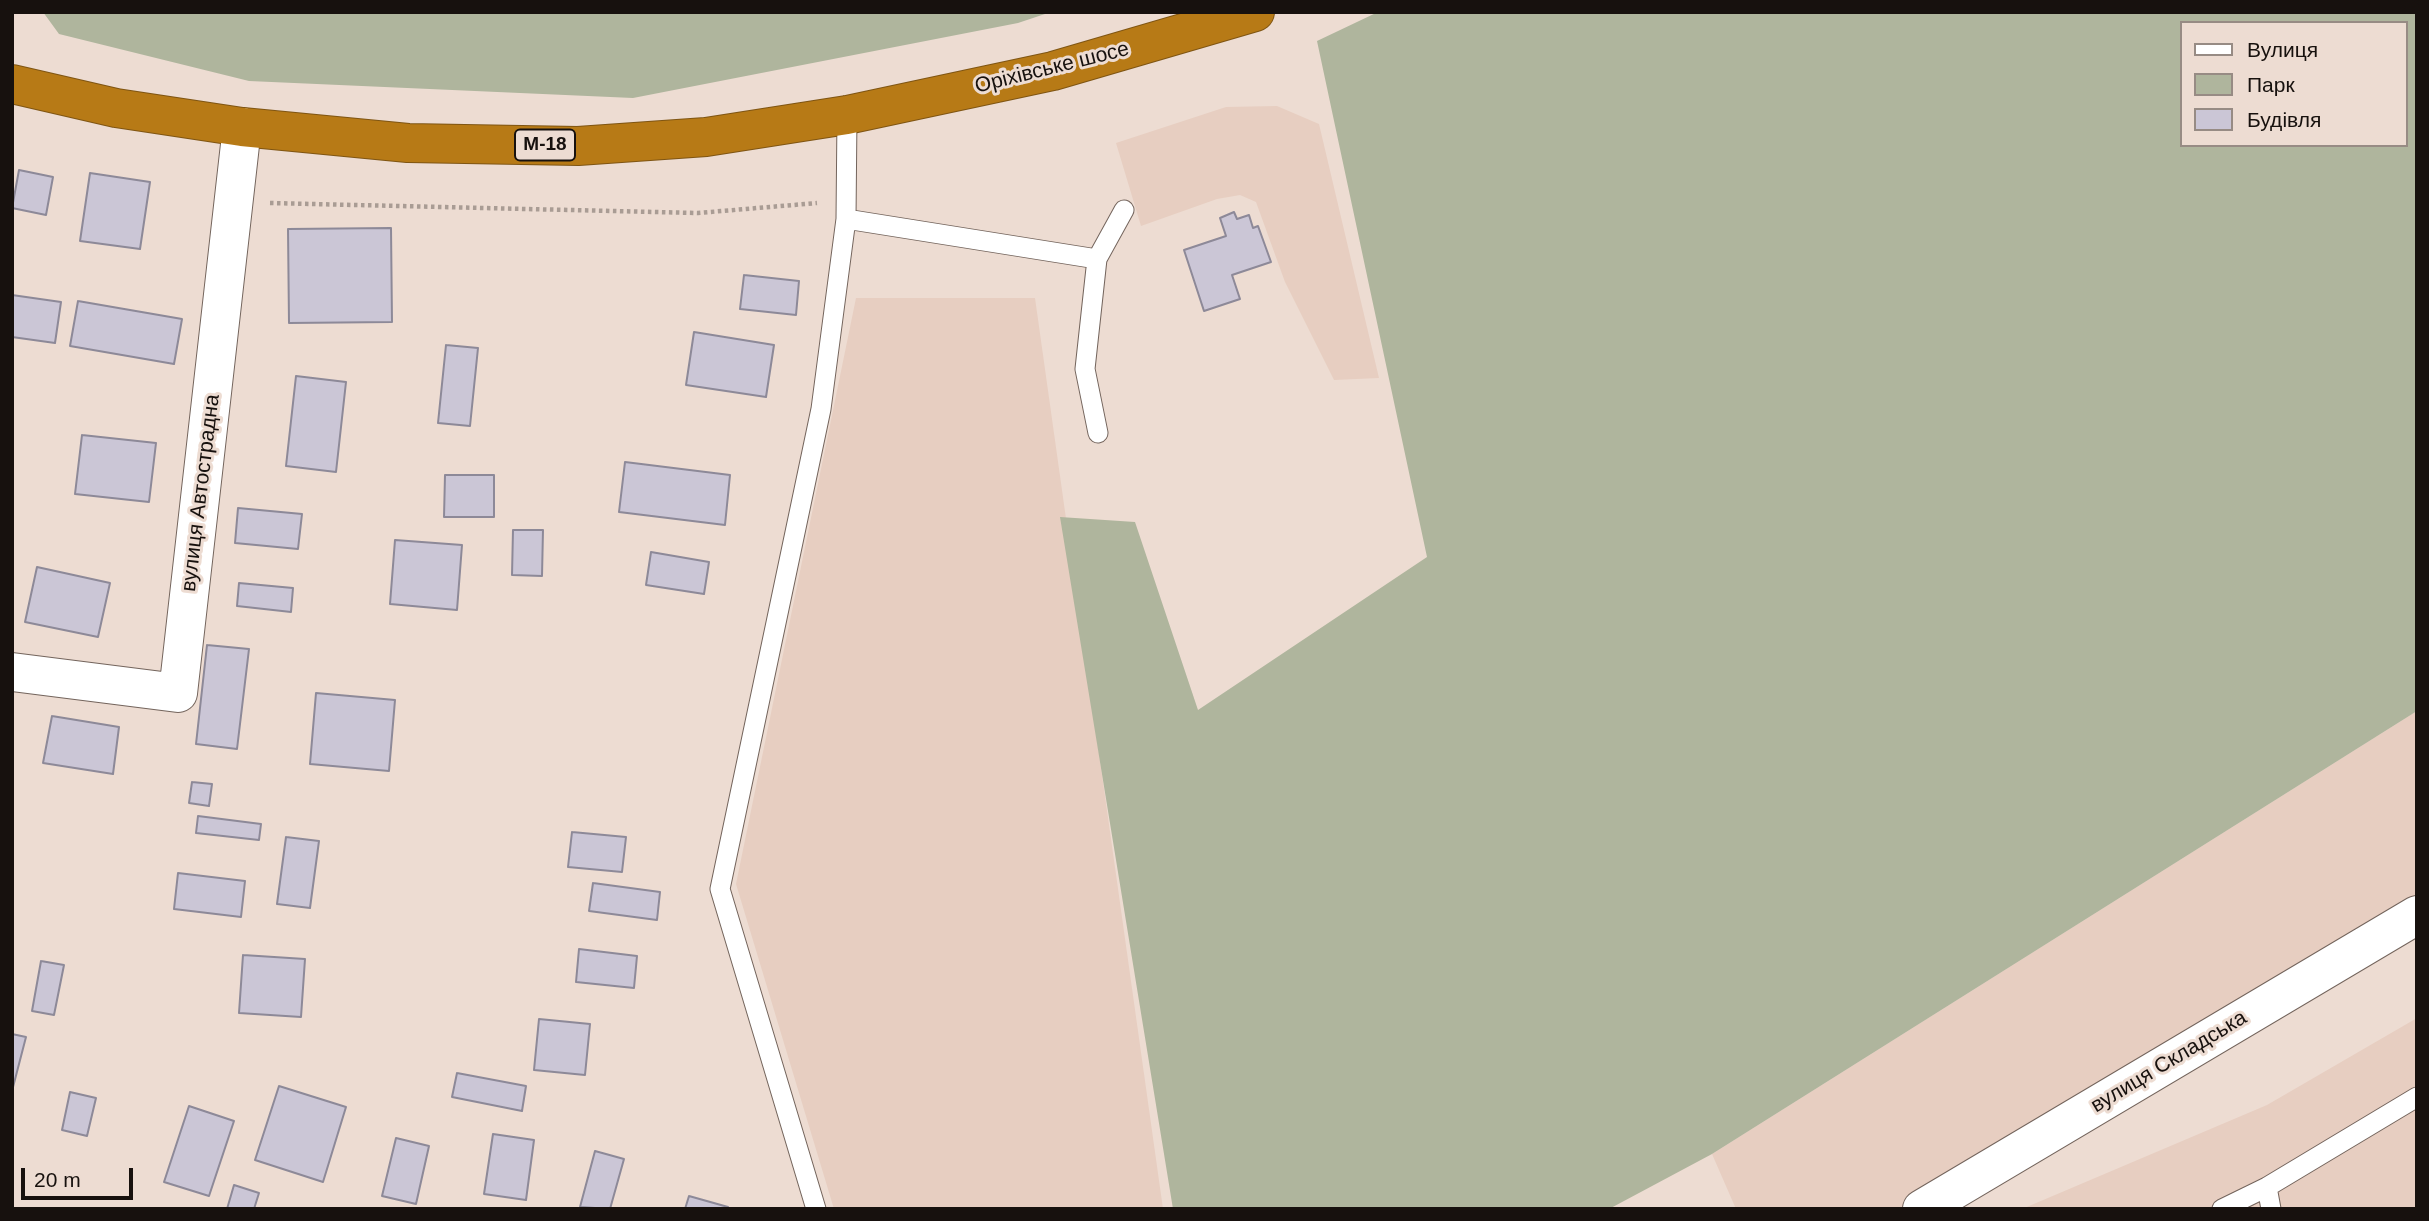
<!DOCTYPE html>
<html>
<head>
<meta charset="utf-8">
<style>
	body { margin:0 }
	#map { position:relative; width:2429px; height:1221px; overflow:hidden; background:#eddcd2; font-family:Arial,sans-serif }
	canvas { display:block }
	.frame { position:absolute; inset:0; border:14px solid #17110e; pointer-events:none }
	.legend { position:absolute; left:2180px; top:21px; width:228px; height:126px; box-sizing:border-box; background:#eddcd2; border:2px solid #978b84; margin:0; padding:9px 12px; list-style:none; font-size:21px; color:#17110e }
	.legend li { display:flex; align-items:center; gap:14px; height:35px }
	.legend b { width:35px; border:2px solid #978b84 }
	.scale { position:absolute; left:21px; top:1168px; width:112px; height:32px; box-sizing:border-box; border:4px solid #17110e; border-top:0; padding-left:9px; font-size:21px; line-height:24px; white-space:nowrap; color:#17110e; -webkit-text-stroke:5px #eddcd2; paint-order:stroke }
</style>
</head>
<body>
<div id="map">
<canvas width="2429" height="1221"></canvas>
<div class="frame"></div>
<ul class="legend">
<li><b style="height:9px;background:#fff"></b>Вулиця</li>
<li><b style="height:19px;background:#afb59d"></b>Парк</li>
<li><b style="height:19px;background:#cbc6d6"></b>Будівля</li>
</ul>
<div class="scale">20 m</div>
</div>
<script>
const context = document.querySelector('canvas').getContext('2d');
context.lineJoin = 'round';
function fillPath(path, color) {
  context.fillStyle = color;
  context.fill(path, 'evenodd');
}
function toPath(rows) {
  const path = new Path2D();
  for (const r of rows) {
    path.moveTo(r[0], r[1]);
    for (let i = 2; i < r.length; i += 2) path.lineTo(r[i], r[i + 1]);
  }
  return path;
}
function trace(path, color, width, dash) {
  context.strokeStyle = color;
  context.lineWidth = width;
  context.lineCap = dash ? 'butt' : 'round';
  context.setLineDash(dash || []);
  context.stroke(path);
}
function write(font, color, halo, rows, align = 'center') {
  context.font = font + ' Arial,sans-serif';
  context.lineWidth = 6;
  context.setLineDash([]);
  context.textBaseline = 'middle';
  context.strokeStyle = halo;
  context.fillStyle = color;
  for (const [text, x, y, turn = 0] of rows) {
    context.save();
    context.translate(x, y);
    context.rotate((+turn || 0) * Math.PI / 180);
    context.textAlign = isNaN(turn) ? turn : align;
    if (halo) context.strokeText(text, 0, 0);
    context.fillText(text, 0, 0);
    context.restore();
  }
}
fillPath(toPath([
	[1277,106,1319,124,1379,378,1334,380,1285,282,1256,202,1240,195,1217,199,1141,226,1116,143,1226,107],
	[856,298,1035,298,1163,1209,834,1209,736,884],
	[2417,711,2417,915,1922,1209,1736,1209,1712,1154],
	[2417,1018,2417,1209,2022,1209,2267,1105]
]), '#e7cec1');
fillPath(toPath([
	[43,12,1051,12,1018,23,633,98,249,81,59,34],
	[1378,12,2417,12,2417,711,1712,1154,1609,1209,1173,1209,1060,517,1135,522,1198,710,1427,557,1317,41],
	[2182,23,2406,23,2406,145,2182,145]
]), '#afb59d');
const building = toPath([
	[19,170,53,177,46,215,12,208,19,170],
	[90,173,150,182,140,249,80,241,90,173],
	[1234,212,1237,219,1249,215,1253,228,1258,226,1271,262,1232,275,1240,299,1204,311,1184,250,1226,236,1220,218,1234,212],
	[391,228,392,322,289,323,288,229,391,228],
	[744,275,799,281,796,315,740,309,744,275],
	[12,295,61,302,55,343,12,337,12,295],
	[78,301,182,319,174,364,70,346,78,301],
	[694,332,774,345,766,397,686,385,694,332],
	[446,345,478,348,470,426,438,423,446,345],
	[296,376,346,382,336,472,286,466,296,376],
	[82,435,156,443,149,502,75,494,82,435],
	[625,462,730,475,725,525,619,512,625,462],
	[445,475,494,475,494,517,444,517,445,475],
	[238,508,302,514,298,549,235,543,238,508],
	[513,530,543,530,542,576,512,575,513,530],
	[395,540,462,545,457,610,390,604,395,540],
	[651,552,709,562,704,594,646,585,651,552],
	[37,567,110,583,98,637,25,622,37,567],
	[239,583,293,588,291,612,237,606,239,583],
	[207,645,249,649,237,749,196,744,207,645],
	[316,693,395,700,389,771,310,764,316,693],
	[52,716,119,727,113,774,43,763,52,716],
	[192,782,212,784,209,806,189,803,192,782],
	[198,816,261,824,259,840,196,833,198,816],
	[572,832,626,837,622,872,568,867,572,832],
	[286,837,319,841,310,908,277,904,286,837],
	[178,873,245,881,241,917,174,909,178,873],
	[593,883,660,892,657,920,589,911,593,883],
	[579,949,637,956,634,988,576,982,579,949],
	[243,955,305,959,301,1017,239,1013,243,955],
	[41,961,64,965,54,1015,32,1011,41,961],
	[539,1019,590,1024,585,1075,534,1070,539,1019],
	[12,1034,26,1037,12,1091,12,1034],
	[457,1073,526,1086,522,1111,452,1097,457,1073],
	[279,1086,346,1107,323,1182,255,1160,279,1086],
	[70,1092,96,1098,87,1136,62,1130,70,1092],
	[189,1106,234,1121,209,1196,164,1182,189,1106],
	[493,1134,534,1140,526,1200,484,1194,493,1134],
	[396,1138,429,1146,416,1204,382,1196,396,1138],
	[595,1151,624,1159,610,1209,580,1207,595,1151],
	[234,1185,259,1193,254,1209,227,1209,234,1185],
	[689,1196,728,1207,728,1209,685,1209,689,1196]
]);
fillPath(building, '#cbc6d6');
trace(building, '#8d8998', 2);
const lane = toPath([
	[846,219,1097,259],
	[1098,433,1085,369,1097,259,1124,210],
	[2267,1187,2271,1209],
	[816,1209,720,889,821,409,846,219,847,115],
	[2222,1209,2267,1187,2417,1097]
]);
const street = toPath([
	[12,672,178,693,242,127],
	[1922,1209,2417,915]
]);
const highway = toPath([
	[12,84,116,108,242,127,408,143,578,146,706,137,847,115,1053,71,1255,12]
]);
trace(lane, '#73645c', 21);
trace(street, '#73645c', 40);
trace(highway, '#7f5513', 40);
trace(toPath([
	[270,203,698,213,817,203]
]), '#a99c94', 4.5, [3.5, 3.5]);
trace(lane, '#fff', 19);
trace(street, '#fff', 38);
trace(highway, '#b77a16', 38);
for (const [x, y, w] of [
	[545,145,60]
]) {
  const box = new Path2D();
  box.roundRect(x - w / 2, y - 15.5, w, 31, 5);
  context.fillStyle = '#eddcd2';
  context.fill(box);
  trace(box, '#17110e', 2);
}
write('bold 19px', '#17110e', null, [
	["М-18",545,145]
]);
write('21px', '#17110e', '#eddcd2', [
	["Оріхівське шосе",1052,68,-14],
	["вулиця Автострадна",201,493,-83],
	["вулиця Складська",2169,1062,-31]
]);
</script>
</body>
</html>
